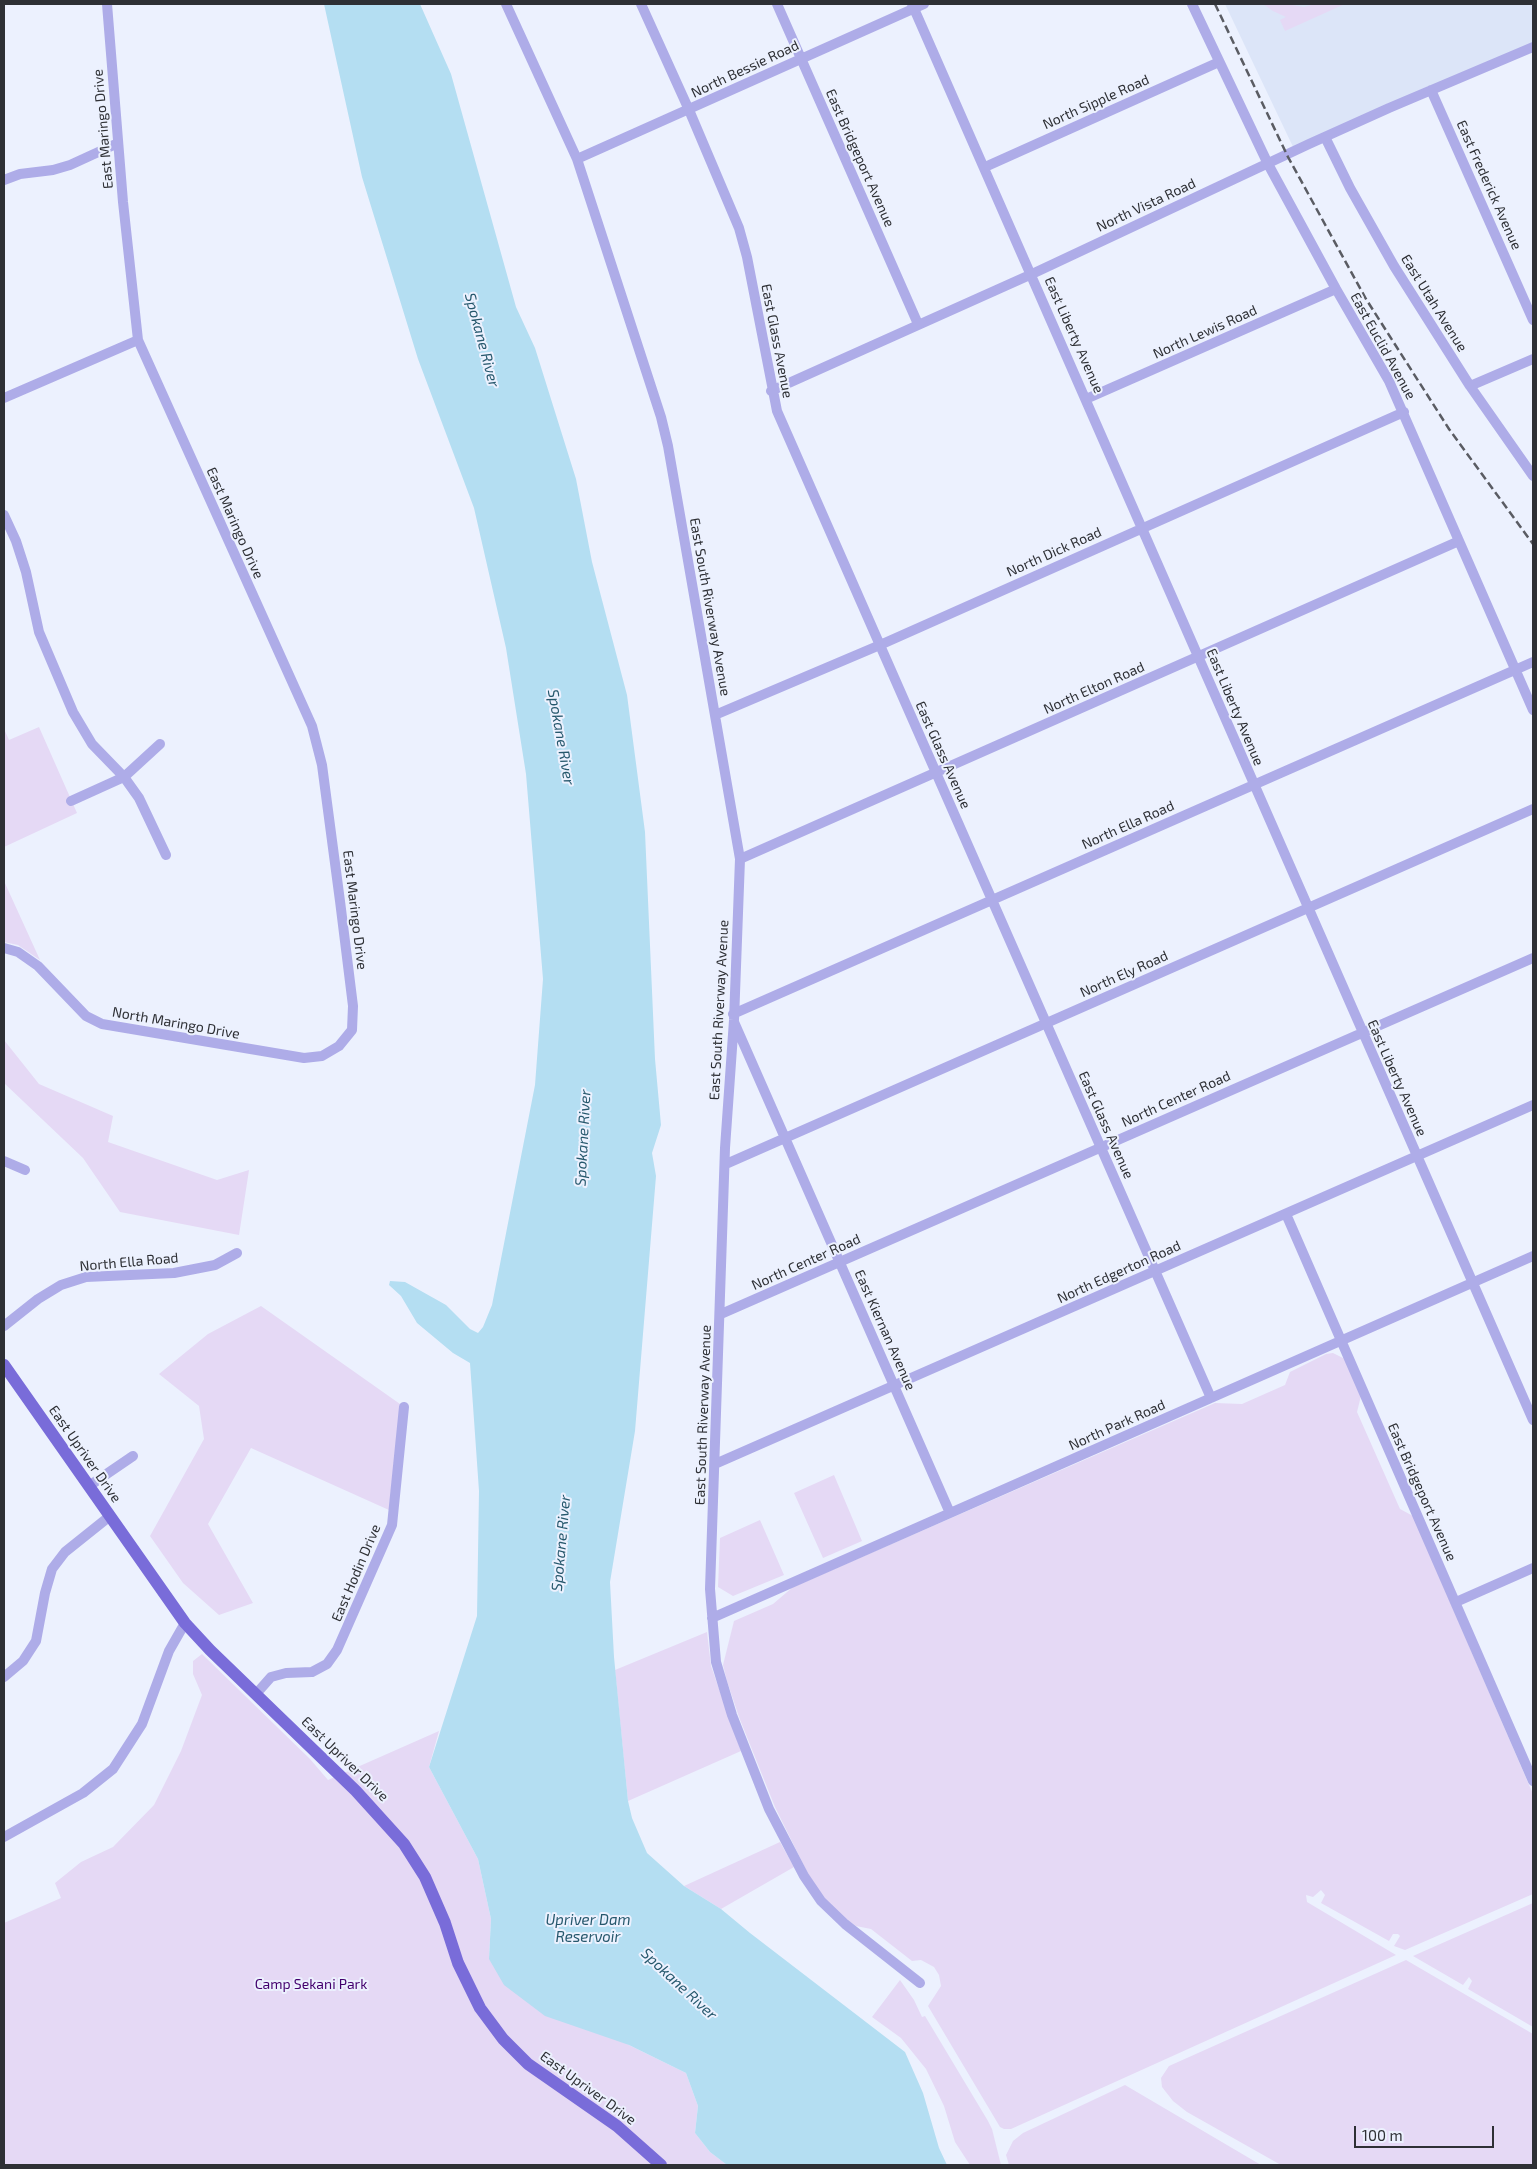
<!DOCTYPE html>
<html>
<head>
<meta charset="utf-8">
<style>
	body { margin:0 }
	#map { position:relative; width:1537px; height:2169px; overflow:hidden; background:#ecf1fe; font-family:"Exo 2",sans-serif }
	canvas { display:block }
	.frame { position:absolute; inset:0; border:5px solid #2e3035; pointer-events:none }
	.scale { position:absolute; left:1354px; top:2126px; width:140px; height:22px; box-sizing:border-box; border:2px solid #2e3035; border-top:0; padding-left:6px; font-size:15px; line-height:18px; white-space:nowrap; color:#2e3035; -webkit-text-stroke:4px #ecf1fe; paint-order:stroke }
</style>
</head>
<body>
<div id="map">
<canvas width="1537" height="2169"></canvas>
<div class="frame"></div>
<div class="scale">100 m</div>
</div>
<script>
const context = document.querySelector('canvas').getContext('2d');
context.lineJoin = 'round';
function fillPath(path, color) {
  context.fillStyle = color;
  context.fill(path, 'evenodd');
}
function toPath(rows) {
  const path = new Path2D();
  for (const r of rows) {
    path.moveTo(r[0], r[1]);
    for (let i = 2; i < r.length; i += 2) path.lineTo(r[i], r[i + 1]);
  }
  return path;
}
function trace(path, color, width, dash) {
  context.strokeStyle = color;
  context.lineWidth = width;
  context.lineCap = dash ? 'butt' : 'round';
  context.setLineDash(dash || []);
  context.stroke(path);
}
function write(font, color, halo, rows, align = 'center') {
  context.font = font + ' "Exo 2",sans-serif';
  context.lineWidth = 4;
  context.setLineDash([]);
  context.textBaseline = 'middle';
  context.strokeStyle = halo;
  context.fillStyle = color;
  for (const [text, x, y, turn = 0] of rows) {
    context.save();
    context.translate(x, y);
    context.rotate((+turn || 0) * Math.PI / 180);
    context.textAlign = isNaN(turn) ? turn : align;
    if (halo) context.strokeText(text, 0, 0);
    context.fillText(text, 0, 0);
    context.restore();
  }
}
fillPath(toPath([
	[1225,4,1533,4,1533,47,1295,151]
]), '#dce5f8');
fillPath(toPath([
	[1263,4,1286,4,1304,7,1315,4,1345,4,1285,31,1280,20,1286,17,1273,11],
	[39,727,77,813,4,847,4,729,9,740],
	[4,881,40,960,18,945,4,942],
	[4,1040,39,1084,113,1116,108,1142,217,1180,249,1170,239,1235,120,1212,83,1158,4,1083],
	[261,1306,400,1404,389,1510,251,1448,208,1524,253,1603,219,1615,183,1583,150,1536,204,1439,199,1406,159,1374,208,1334],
	[1333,1353,1345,1359,1361,1396,1357,1412,1400,1509,1413,1516,1533,1794,1533,1894,1405,1950,1394,1946,1400,1936,1398,1934,1393,1934,1389,1941,1321,1903,1325,1895,1321,1890,1313,1897,1306,1895,1307,1902,1396,1955,1011,2129,1004,2129,1000,2127,928,2006,941,1986,939,1975,934,1967,921,1960,912,1961,871,1929,856,1926,843,1917,825,1899,808,1874,775,1807,739,1717,727,1681,723,1665,734,1621,773,1604,793,1587,1215,1403,1242,1404,1285,1385,1290,1372,1326,1354],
	[834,1475,862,1541,823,1558,794,1493],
	[760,1520,784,1575,733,1596,718,1587,720,1538],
	[707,1632,711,1666,741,1751,628,1801,615,1670],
	[202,1654,310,1759,328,1780,439,1731,429,1767,478,1859,491,1919,489,1959,629,2045,686,2073,698,2106,695,2133,710,2152,727,2165,4,2165,4,1923,61,1898,55,1883,81,1862,113,1847,154,1805,181,1751,202,1695,193,1674,193,1661],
	[780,1842,794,1867,721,1909,684,1886],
	[1533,1903,1533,2027,1468,1989,1472,1981,1469,1977,1463,1985,1413,1956],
	[1406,1960,1533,2034,1533,2165,1281,2165,1187,2112,1173,2101,1162,2087,1161,2078,1169,2066],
	[900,1980,914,2000,922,2017,925,2016,988,2121,992,2129,1001,2165,970,2165,955,2142,944,2106,926,2069,901,2038,872,2017],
	[1125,2085,1261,2165,1009,2165,1006,2155,1013,2141,1023,2133]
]), '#e5d9f5');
fillPath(toPath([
	[324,4,420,4,451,74,516,307,535,348,576,479,592,562,627,695,645,832,655,1059,661,1125,652,1153,656,1176,635,1431,610,1582,614,1657,628,1801,632,1818,647,1853,684,1886,721,1909,750,1933,905,2052,923,2093,939,2148,947,2165,727,2165,710,2152,695,2133,698,2106,686,2073,629,2045,545,2016,504,1985,489,1959,491,1919,478,1859,429,1767,477,1616,479,1491,470,1363,453,1353,417,1323,401,1296,389,1285,390,1281,405,1282,446,1305,470,1329,478,1333,483,1327,492,1305,535,1085,543,979,526,774,506,648,474,508,418,359,362,177]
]), '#b4def2');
trace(toPath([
	[506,4,577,159,661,417,668,446,740,859,734,1020,725,1148,710,1589,716,1662,732,1715,769,1809,804,1876,821,1901,845,1924,920,1983],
	[641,4,689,110,739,228,747,257,777,411,1211,1398],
	[777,4,918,324],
	[912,4,1533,1420],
	[1192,4,1268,164,1336,289,1389,381,1533,710],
	[1431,90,1533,320],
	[1325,137,1350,188,1394,266,1470,386,1533,476],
	[577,159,924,4],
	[985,167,1219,62],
	[4,180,20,174,53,170,70,165,118,143],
	[1470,386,1533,359],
	[771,391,1032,274,1309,144,1389,108,1533,47],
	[4,398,138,340],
	[1086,399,1336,289],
	[4,515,16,541,26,572,39,632,73,712,92,744,124,777,139,798,166,855],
	[715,715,880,645,1404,412],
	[71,801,124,777,160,744],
	[740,859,1459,541],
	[4,948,18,952,38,966,86,1016,102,1024,304,1058,322,1056,339,1046,352,1030,353,1006,340,901,322,765,312,726,138,340,123,202,107,4],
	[733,1014,1533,662],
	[734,1022,950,1513],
	[4,1161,25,1170],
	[726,1164,1533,809],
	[1286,1214,1533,1781],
	[721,1314,1533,958],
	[4,1326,38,1299,61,1285,86,1277,174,1273,215,1265,237,1253],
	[715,1464,1533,1105],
	[89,1486,133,1456],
	[1456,1602,1533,1568],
	[712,1618,1533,1256],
	[4,1677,23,1661,36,1641,45,1593,52,1569,65,1552,110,1516],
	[256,1694,271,1677,286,1673,312,1672,327,1664,337,1650,392,1525,404,1407],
	[4,1837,83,1793,113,1769,142,1724,169,1651,185,1623]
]), '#aeace8', 10);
trace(toPath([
	[4,1365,185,1623,210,1650,356,1791,404,1844,425,1877,445,1923,458,1963,480,2008,503,2039,528,2064,617,2126,661,2165]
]), '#796cd9', 12);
trace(toPath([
	[1215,4,1288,157,1366,299,1449,429,1533,544]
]), '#5a5c63', 2.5, [8, 4]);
write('14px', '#2e3035', '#ecf1fe', [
	["North Bessie Road",745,69,-25],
	["North Sipple Road",1096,102,-24],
	["East Maringo Drive",103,129,-95],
	["East Bridgeport Avenue",860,158,66],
	["East Frederick Avenue",1489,185,66],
	["North Vista Road",1146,205,-25],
	["East Utah Avenue",1434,303,58],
	["North Lewis Road",1205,332,-24],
	["East Liberty Avenue",1074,335,66],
	["East Glass Avenue",777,341,79],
	["East Euclid Avenue",1383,346,61],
	["East Maringo Drive",235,523,66],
	["North Dick Road",1054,552,-24],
	["East South Riverway Avenue",710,607,80],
	["North Elton Road",1094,688,-24],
	["East Liberty Avenue",1235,707,67],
	["East Glass Avenue",943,755,66],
	["North Ella Road",1128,825,-24],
	["East Maringo Drive",355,910,83],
	["North Ely Road",1124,974,-24],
	["East South Riverway Avenue",719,1010,-87],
	["North Maringo Drive",176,1023,10],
	["East Liberty Avenue",1397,1078,66],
	["North Center Road",1176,1099,-24],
	["East Glass Avenue",1106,1125,66],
	["North Ella Road",129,1262,-5],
	["North Center Road",806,1262,-24],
	["North Edgerton Road",1119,1272,-24],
	["East Kiernan Avenue",885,1330,66],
	["East South Riverway Avenue",703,1415,-88],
	["North Park Road",1117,1425,-24],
	["East Upriver Drive",85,1454,55],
	["East Bridgeport Avenue",1422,1492,66],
	["East Hodin Drive",356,1573,-67],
	["East Upriver Drive",345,1759,44],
	["East Upriver Drive",588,2088,36]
]);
write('14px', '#42006d', '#ecf1fe', [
	["Camp Sekani Park",311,1984]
]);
write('italic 15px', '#26586d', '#ecf1fe', [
	["Spokane River",482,340,75],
	["Spokane River",561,737,80],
	["Spokane River",583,1138,-87],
	["Spokane River",561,1543,-85],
	["Upriver Dam",588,1920],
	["Reservoir",588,1937],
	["Spokane River",679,1984,43]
]);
</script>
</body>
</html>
